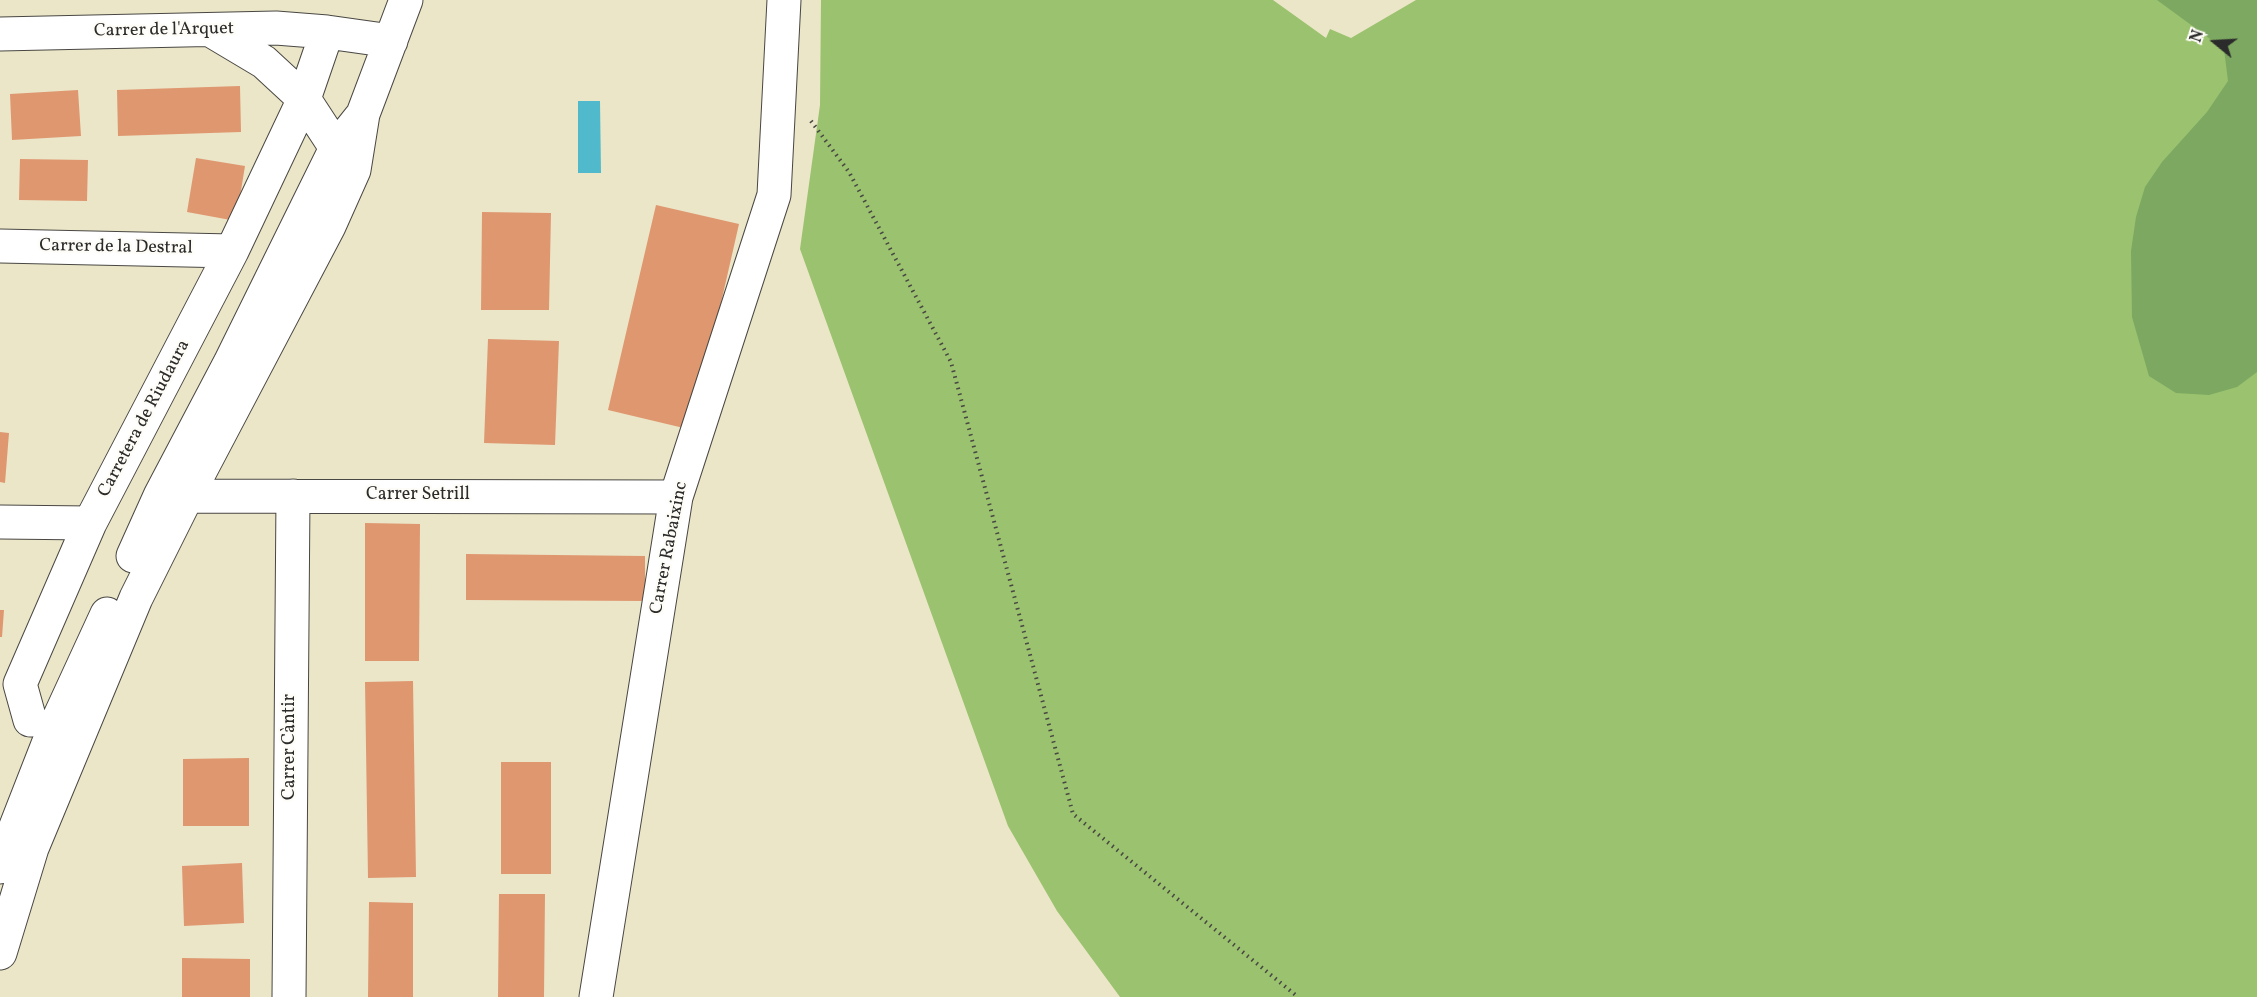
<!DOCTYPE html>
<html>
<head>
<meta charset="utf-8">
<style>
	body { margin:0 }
	#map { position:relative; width:2257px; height:997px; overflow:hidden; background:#ebe6c8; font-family:Vollkorn,serif }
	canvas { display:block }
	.north { position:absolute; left:2185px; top:12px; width:60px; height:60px; -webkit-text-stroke:4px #fdfcf7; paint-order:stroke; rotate:288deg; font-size:16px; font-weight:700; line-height:24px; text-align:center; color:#2b2b2b }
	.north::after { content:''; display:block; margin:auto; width:21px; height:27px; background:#2b2b2b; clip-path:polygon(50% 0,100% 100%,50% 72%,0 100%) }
</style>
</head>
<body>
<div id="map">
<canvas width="2257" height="997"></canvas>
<div class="north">N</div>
</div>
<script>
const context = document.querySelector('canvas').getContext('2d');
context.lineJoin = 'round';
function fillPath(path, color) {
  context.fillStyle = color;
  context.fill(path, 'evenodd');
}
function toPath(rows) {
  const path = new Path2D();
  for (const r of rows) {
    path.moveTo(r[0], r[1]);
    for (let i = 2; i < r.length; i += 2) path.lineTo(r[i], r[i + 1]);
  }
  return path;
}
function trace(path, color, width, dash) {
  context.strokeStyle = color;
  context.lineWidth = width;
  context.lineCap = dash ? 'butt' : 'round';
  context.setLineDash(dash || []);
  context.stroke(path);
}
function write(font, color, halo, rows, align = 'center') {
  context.font = font + ' Vollkorn,serif';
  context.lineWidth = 4.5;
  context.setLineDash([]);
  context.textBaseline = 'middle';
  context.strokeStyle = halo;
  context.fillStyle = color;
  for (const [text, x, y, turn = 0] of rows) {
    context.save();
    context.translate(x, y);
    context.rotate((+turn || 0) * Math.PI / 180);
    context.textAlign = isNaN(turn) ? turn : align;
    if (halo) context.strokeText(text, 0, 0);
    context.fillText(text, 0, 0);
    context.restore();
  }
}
fillPath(toPath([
	[821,0,1273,0,1326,38,1330,29,1351,38,1416,0,2257,0,2257,997,1120,997,1057,911,1008,826,800,249,820,105]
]), '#9bc26e');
fillPath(toPath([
	[2157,0,2257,0,2257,372,2237,387,2209,395,2176,393,2149,376,2132,317,2131,251,2136,217,2145,187,2162,162,2207,112,2228,81,2224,49]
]), '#7ca861');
fillPath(toPath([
	[578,101,600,101,601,173,578,173]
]), '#50bacc');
fillPath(toPath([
	[240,86,241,132,118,136,117,90],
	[78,90,81,136,12,140,10,94],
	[196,158,245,166,236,221,187,212],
	[20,159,88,160,87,201,19,200],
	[656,205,739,224,692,430,608,410],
	[482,212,551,213,549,310,481,310],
	[488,339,559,341,555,445,484,443],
	[0,432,9,433,5,483,0,482],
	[365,523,420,524,419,661,365,661],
	[466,554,645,556,645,601,466,600],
	[0,610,4,610,2,637,0,637],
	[413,681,416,877,368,878,365,682],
	[249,758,249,826,183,826,183,759],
	[501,762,551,762,551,874,501,874],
	[242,863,244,923,184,926,182,866],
	[499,894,545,894,544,997,498,997],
	[369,902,413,903,413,997,368,997],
	[182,958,250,959,250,997,182,997]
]), '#df9770');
const minor = toPath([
	[212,31,264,62,304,99,336,148],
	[0,34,276,28,327,32,391,41],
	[0,246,232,251],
	[168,496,676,497],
	[0,522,90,523],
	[133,556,160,496,230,363,336,148,360,118],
	[30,720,20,684,90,523,232,251,304,99,327,32],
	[0,867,54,729,107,614],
	[0,953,32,848,136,598,187,496,329,226,354,170,363,114,406,0],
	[289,997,293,496],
	[596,997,676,497,774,195,784,0]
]);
trace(minor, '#484743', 35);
trace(toPath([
	[811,121,849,172,951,362,1073,814,1298,997]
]), '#484743', 4, [1.5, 4.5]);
trace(minor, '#fff', 33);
write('18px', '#2b2b2b', '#fdfcf7', [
	["Carrer de l'Arquet",164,31,-1],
	["Carrer de la Destral",116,248,1],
	["Carretera de Riudaura",145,419,-62],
	["Carrer Setrill",418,496],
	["Carrer Rabaixinc",670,548,-79],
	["Carrer Càntir",291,747,-90]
]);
</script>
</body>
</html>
